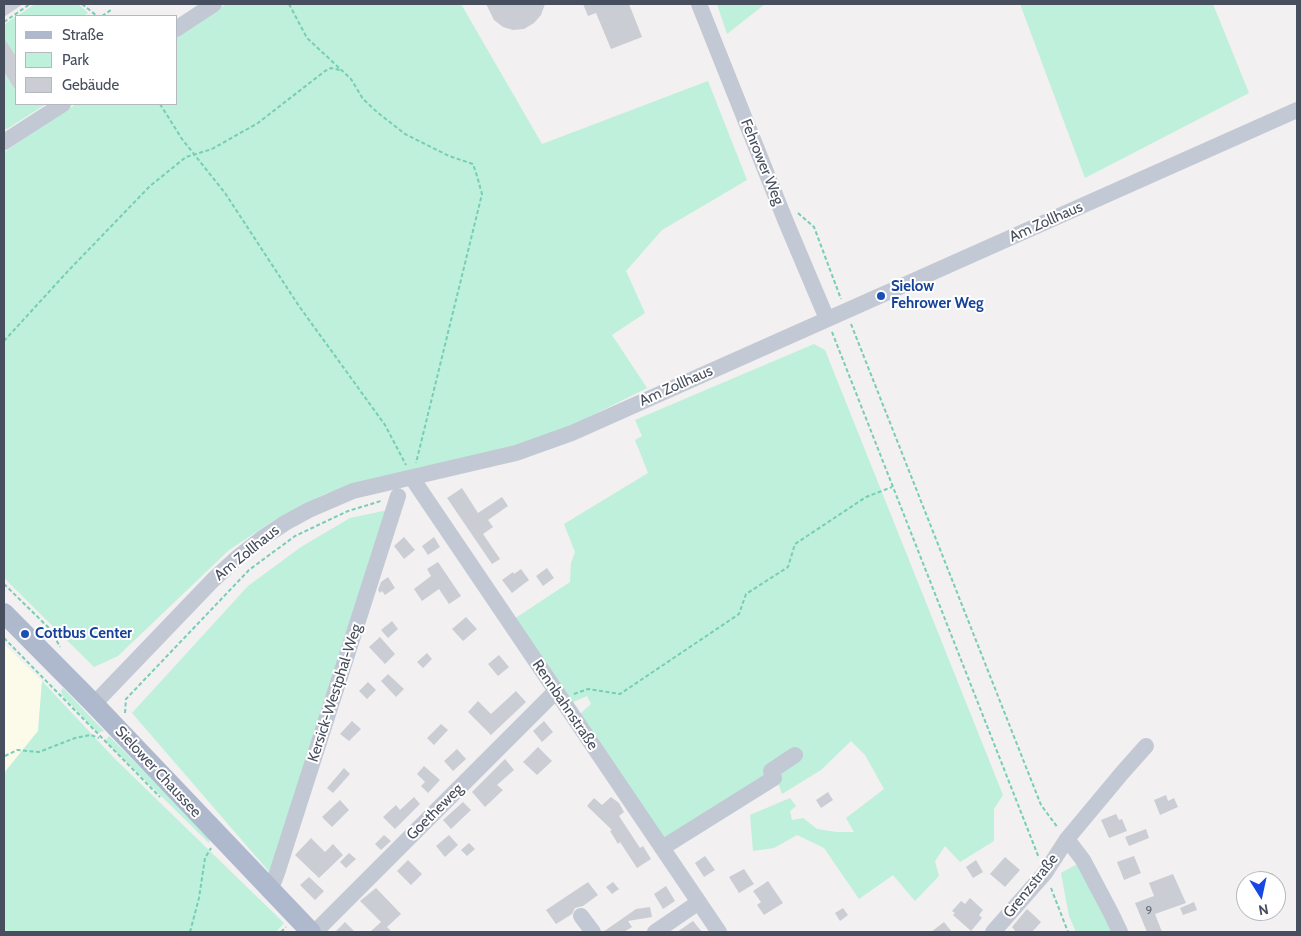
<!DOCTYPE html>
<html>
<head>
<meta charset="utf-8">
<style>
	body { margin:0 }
	#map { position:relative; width:1301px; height:936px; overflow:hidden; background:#f2f0f0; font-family:Cabin,sans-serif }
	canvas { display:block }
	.frame { position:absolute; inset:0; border:5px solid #474e5d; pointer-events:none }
	.legend { position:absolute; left:15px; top:15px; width:162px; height:90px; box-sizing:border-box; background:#fff; border:1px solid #b5b8be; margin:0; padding:6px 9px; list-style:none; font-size:15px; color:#474e5d }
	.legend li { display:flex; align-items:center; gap:10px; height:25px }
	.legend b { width:25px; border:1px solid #b5b8be }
	.north { position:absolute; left:1236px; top:871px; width:50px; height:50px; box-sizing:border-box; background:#fff; border:1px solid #b5b8be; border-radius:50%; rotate:170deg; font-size:14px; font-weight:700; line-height:20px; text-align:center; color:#474e5d }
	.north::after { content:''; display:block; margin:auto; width:18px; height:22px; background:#1848e4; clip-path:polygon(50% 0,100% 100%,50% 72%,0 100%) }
</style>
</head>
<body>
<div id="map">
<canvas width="1301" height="936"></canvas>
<div class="frame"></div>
<ul class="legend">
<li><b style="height:6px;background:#afb9ce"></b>Straße</li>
<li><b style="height:14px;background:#bef0db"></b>Park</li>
<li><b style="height:14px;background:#cbcdd5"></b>Gebäude</li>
</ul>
<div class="north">N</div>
</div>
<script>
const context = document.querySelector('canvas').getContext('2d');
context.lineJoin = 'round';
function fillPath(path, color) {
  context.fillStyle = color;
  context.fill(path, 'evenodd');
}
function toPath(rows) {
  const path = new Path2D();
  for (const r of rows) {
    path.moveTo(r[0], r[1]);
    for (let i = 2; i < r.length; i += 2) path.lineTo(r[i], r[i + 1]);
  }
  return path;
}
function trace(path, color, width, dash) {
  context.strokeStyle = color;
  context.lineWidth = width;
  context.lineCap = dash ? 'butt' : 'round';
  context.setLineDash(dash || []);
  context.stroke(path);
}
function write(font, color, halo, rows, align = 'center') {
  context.font = font + ' Cabin,sans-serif';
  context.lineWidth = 4;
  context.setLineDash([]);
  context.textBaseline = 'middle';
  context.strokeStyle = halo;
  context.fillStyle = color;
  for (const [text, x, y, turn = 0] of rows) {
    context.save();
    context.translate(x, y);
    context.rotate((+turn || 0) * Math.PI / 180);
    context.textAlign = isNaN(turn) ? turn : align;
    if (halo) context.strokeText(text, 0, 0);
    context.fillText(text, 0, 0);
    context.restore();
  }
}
fillPath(toPath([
	[4,644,42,681,38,731,4,773]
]), '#fcfbe9');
fillPath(toPath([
	[35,4,78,4,88,13,83,16,17,16],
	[226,4,461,4,542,144,708,81,747,180,662,230,626,271,645,313,612,335,647,388,561,431,487,455,413,471,325,494,276,519,229,550,118,656,94,667,4,578,4,152,76,104,176,104,176,37],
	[717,4,765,4,727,34],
	[1020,4,1213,4,1249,93,1085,178],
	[16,16,16,56,4,38,4,25],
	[4,72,16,91,16,104,46,104,7,129,4,129],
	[814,344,825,350,1003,795,994,809,994,841,960,862,945,846,935,861,939,876,915,901,893,875,859,899,824,848,797,835,774,848,753,851,750,815,790,798,796,806,790,811,792,820,803,818,817,829,836,832,854,832,846,818,884,789,865,755,851,741,821,770,782,794,775,774,664,840,579,715,591,704,587,696,571,703,514,619,570,582,571,563,575,552,564,524,648,473,635,440,642,436,635,420],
	[388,510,272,875,132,713,248,586,301,547,350,518],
	[42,681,114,758,284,923,276,932,4,932,4,773,38,731],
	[63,688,104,731,98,733,95,730,62,695,61,691],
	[109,736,210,838,209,843,108,744,106,740],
	[1077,864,1115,932,1076,932,1069,916,1061,873]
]), '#bef0db');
fillPath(toPath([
	[4,4,23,4,4,17],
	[486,4,545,4,541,15,534,23,524,29,513,30,503,27,494,20],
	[583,4,629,4,642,37,611,49,596,13,588,16],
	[4,38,16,56,16,91,4,72],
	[462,488,478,513,502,497,508,506,488,520,493,527,483,534,500,559,492,564,447,498],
	[404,537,415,550,404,559,394,546],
	[434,537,440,547,428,555,422,546],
	[438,562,461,596,449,604,439,589,422,601,414,589,431,576,427,569],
	[547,568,554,578,543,586,536,576],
	[521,569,529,580,512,593,502,580,513,572,514,574],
	[388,577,395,588,385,595,382,591,380,593,378,590,381,582],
	[466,617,477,629,463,641,452,629],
	[392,621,398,629,388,638,381,630],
	[380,637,395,654,385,664,369,647],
	[427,653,432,659,423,668,417,662],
	[499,655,509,667,498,676,488,664],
	[388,674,404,689,396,697,381,681],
	[368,682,376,690,367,699,359,691],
	[516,691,526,702,491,735,468,712,478,701,491,714],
	[352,721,361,729,349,741,340,734],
	[544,721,553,732,542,742,533,731],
	[441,724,448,730,434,745,427,738],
	[538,747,552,761,537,775,523,762],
	[457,749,466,759,453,771,444,761],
	[505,759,514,770,497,785,503,790,485,807,472,792],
	[424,766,440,780,428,793,421,786,425,782,417,774],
	[344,768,350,774,333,793,327,788],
	[828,792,833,800,821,808,816,800],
	[1166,795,1168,801,1174,798,1178,807,1160,815,1154,800],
	[414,797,420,804,395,829,383,817,396,805,400,810],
	[611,797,619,803,624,812,619,816,640,848,643,846,651,859,637,868,620,842,618,844,610,831,612,830,587,806,594,798,602,805],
	[340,800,349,810,332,827,322,817],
	[463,802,471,810,451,829,443,820],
	[1116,814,1119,820,1122,819,1127,831,1109,838,1101,820],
	[1146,829,1149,838,1129,846,1125,837],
	[384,835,391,841,381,850,375,844],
	[449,835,458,845,445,857,436,846],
	[311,838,325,852,333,844,343,855,319,878,295,855],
	[469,843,475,849,467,856,461,850],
	[349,853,356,859,346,868,340,862],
	[705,856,715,870,704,877,695,863],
	[1134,856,1141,873,1124,880,1117,862],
	[1005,857,1020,870,1005,887,990,874],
	[408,860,422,874,411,885,397,871],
	[976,860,983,872,973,878,966,867],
	[744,869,754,884,739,893,729,877],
	[1173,874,1186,903,1155,914,1162,932,1147,932,1135,903,1154,896,1149,883],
	[309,877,324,891,315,900,300,885],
	[768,881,783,903,764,915,757,905,761,902,753,891],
	[588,882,598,895,583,906,575,908,572,914,556,924,546,910],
	[613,882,619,889,612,894,606,887],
	[666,886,675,901,663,909,654,894],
	[376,888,401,914,387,927,392,932,370,932,381,922,360,901],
	[970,898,983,910,979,915,982,918,971,931,953,915,955,913,952,911,961,901,965,904],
	[1194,902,1197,910,1183,915,1180,908],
	[650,907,652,917,628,921,632,927,624,932,603,932,636,909],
	[843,908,848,915,840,921,835,913],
	[1027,909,1041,922,1032,932,1016,932,1012,927],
	[693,921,702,932,677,932],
	[345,922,355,932,335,932],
	[944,922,952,932,931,932]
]), '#cbcdd5');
trace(toPath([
	[82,4,97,16],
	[289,4,307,38,351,79,363,99,377,112,405,134,449,156,473,164,477,176,482,194,416,463],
	[102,16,111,10],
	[4,22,30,4],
	[160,104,182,139,225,193,299,306,385,425,406,465],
	[798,213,814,227,841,299],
	[851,324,1041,805,1058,828],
	[832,332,1039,858],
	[4,341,68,271,150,186,186,157,212,149,258,123,325,71,331,68,340,70],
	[4,584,51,630,60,647],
	[4,638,160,797],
	[574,694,588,689,620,694,739,614,746,594,788,567,795,544,866,497,892,487],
	[125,713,126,699,249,570,295,536,348,511,381,501],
	[5,756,17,750,39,752,75,738,91,735,99,738],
	[1051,888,1068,932],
	[190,932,199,898,205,858,211,848],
	[281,932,286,927]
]), '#76ceb4', 2, [4, 2.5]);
trace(toPath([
	[699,4,786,222,827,319],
	[176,29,214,4],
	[4,142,63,104],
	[412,478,719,932],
	[94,704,213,580,237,558,261,539,285,523,309,510,353,491,516,453,572,433,1297,110],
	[1067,839,1083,860,1111,913,1120,932],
	[662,848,774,778,771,771,795,755],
	[268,887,274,881,277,873,398,496],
	[581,916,593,932],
	[315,932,555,692],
	[655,932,699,902],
	[993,932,1045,873,1067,839,1122,773,1146,746]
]), '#c3c9d4', 16);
trace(toPath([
	[4,613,94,704,311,932]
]), '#afb9ce', 20);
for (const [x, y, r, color] of [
	[881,296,5,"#1a4fb4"],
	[25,634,5,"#1a4fb4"]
]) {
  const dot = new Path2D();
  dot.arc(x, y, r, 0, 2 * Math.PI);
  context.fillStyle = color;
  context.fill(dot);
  trace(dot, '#fff', 2);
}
write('12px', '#686e7b', null, [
	["9",1149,910]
]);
write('15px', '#474e5d', '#fff', [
	["Fehrower Weg",762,162,68],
	["Am Zollhaus",1046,222,-24],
	["Am Zollhaus",676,386,-24],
	["Am Zollhaus",247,553,-39],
	["Kersick-Westphal-Weg",335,693,-72],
	["Rennbahnstraße",565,705,56],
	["Sielower Chaussee",158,772,47],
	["Goetheweg",435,812,-45],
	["Grenzstraße",1031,886,-51]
]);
write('bold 15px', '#164399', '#fff', [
	["Sielow",891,287],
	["Fehrower Weg",891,304],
	["Cottbus Center",35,634]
], 'left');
</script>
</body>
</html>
